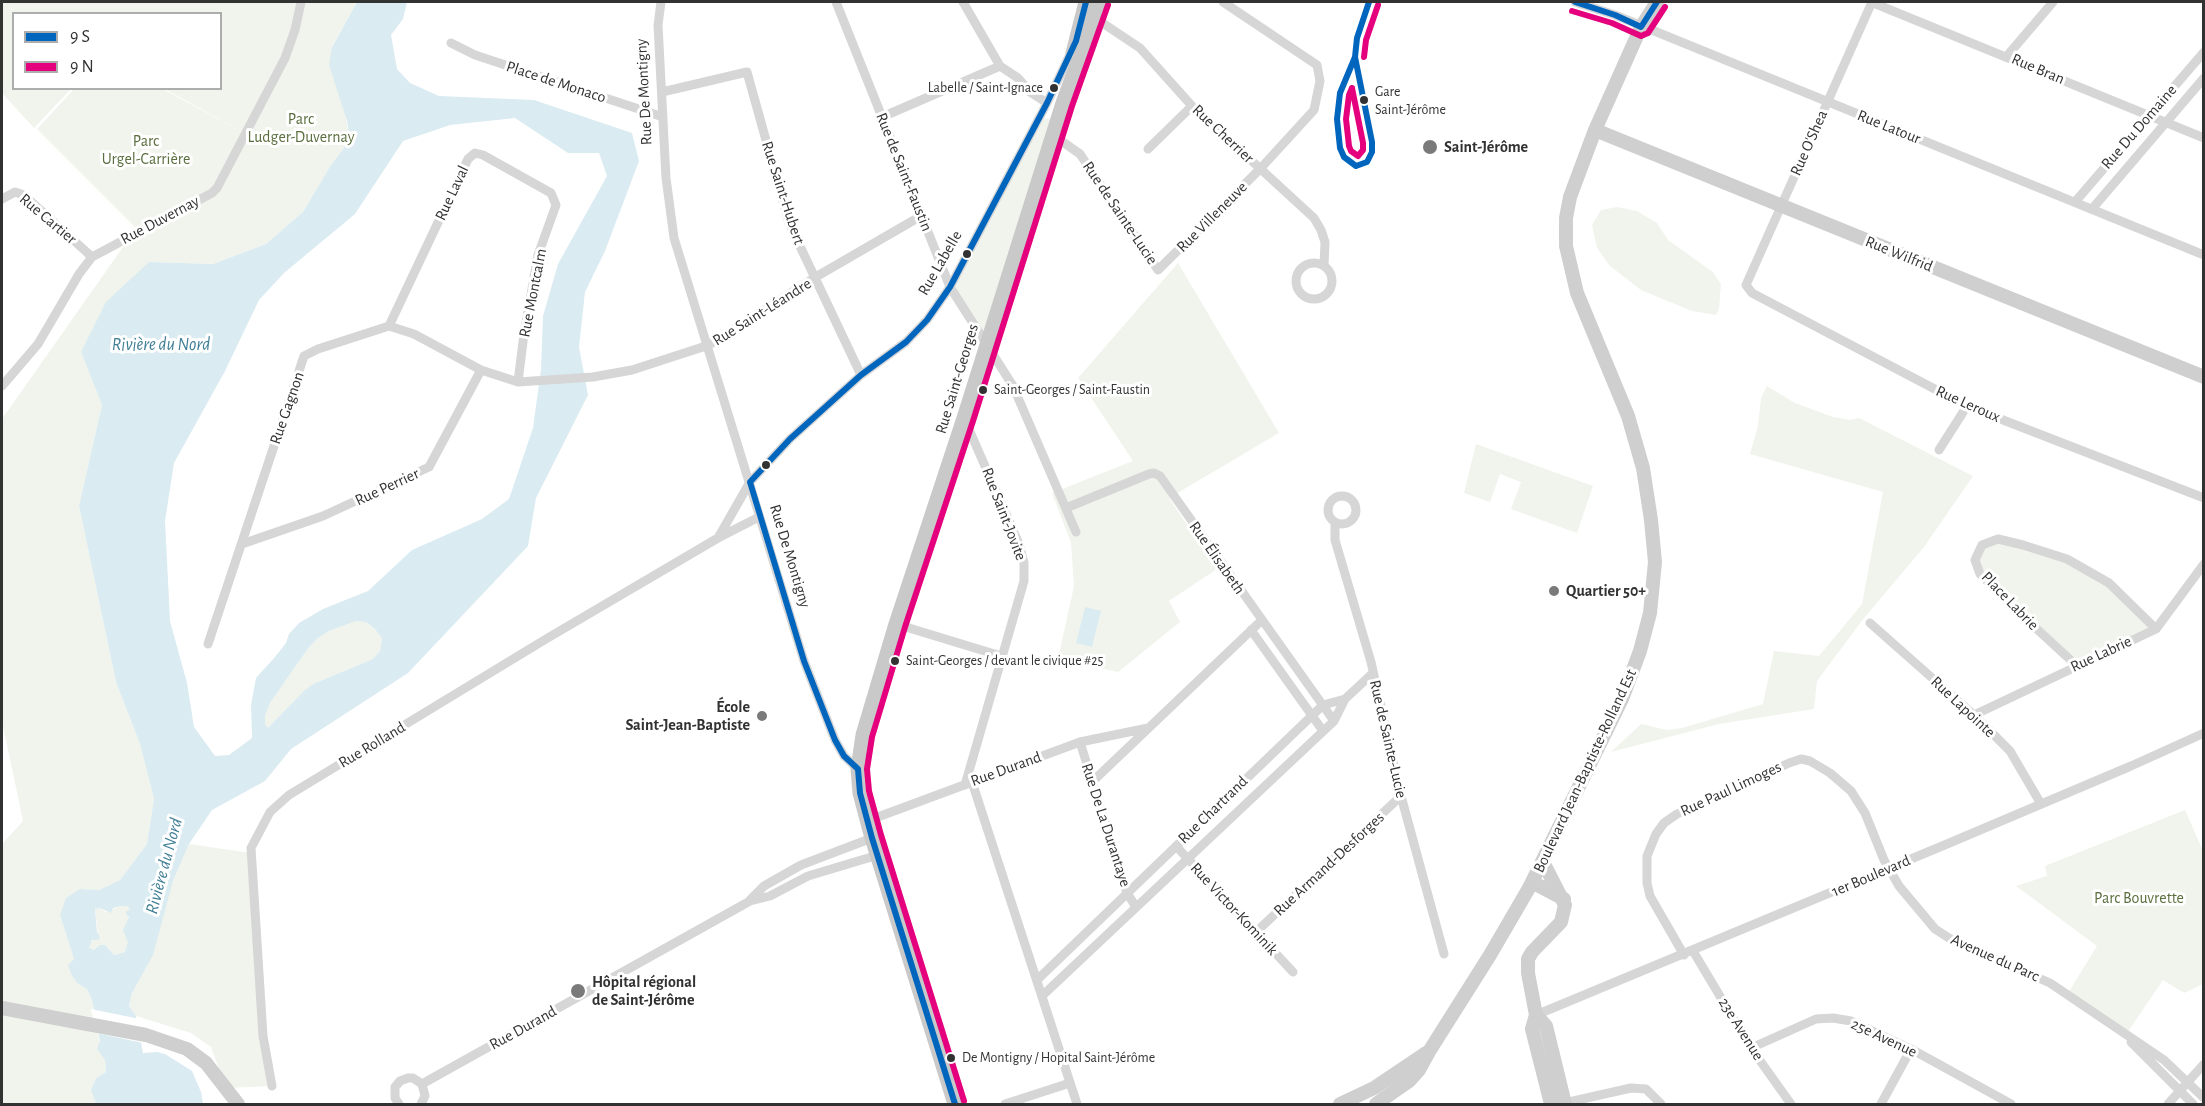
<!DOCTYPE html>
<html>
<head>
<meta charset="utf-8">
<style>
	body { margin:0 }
	#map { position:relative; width:2205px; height:1106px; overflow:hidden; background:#fff; font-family:"Alegreya Sans",sans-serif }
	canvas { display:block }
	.frame { position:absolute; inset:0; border:3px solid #323232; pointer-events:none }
	.legend { position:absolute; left:12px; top:12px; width:210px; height:78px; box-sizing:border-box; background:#fff; border:2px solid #adadad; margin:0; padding:8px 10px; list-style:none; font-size:18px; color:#323232 }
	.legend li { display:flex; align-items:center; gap:12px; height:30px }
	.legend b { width:30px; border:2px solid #adadad }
</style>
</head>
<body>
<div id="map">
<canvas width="2205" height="1106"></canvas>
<div class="frame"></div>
<ul class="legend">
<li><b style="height:8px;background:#0065bd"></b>9 S</li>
<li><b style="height:8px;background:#e5007d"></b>9 N</li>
</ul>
</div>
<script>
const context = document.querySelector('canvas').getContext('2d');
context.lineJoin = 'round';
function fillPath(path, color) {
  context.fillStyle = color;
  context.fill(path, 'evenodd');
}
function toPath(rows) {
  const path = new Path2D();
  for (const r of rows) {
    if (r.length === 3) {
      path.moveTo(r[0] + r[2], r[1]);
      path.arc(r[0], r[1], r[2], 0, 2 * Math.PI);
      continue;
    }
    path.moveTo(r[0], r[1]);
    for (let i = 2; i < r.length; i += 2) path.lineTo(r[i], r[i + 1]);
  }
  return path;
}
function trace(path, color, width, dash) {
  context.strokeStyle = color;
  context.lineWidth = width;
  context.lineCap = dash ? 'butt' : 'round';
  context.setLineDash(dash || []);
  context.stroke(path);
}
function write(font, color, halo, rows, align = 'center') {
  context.font = font + ' "Alegreya Sans",sans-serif';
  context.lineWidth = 6;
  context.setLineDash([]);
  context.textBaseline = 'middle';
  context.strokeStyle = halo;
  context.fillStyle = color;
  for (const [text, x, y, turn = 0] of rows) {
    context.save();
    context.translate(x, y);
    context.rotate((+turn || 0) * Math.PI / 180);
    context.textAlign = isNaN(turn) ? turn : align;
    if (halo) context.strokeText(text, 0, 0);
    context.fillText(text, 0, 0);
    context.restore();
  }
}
fillPath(toPath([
	[2,2,357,2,332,46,350,140,331,165,303,212,266,244,213,264,149,262,81,352,102,405,79,506,116,682,140,744,154,799,147,844,120,880,99,890,80,889,60,915,74,959,69,965,71,973,77,983,87,989,92,1000,102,1054,105,1060,106,1072,96,1078,91,1090,96,1104,2,1104,2,844,23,821,2,721,2,419,130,237,138,230,37,129,74,89,161,88,246,134,165,89,220,88,220,14,14,14,14,88,71,89,34,128,2,93],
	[1049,118,1052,124,986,344,950,287,1044,119],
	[1617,207,1637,211,1657,223,1668,240,1713,272,1721,284,1719,309,1716,315,1692,311,1641,290,1610,266,1597,248,1592,225,1601,210],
	[1178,263,1279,433,1169,498,1217,569,1169,601,1180,622,1118,672,1058,659,1074,586,1071,543,1052,493,1133,461,1078,378],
	[1767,386,1795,403,1833,417,1850,420,1859,418,1973,476,1924,547,1864,618,1817,681,1814,709,1719,724,1611,752,1641,724,1667,730,1682,728,1763,704,1774,651,1819,656,1862,604,1883,492,1750,454,1758,426,1761,398],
	[1476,444,1593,486,1577,533,1511,509,1521,482,1500,474,1490,502,1464,493],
	[1998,539,2067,559,2109,583,2156,629,2077,666,2000,595,1975,560,1982,545],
	[356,621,366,622,374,628,382,638,380,651,373,659,313,684,268,728,265,724,265,716,270,703,309,647,318,638,329,631],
	[2185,810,2203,851,2203,984,2184,993,2163,980,2127,1033,2068,993,2097,946,2016,886,2047,876,2045,866],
	[189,844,251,853,263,1036,272,1086,226,1088,211,1047,191,1033,136,1016,129,1006,132,993,140,976,147,967,173,881],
	[121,906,127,906,130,909,128,911,129,946,125,952,114,955,105,945,100,946,94,950,89,949,90,943,98,935,95,909,100,908,106,912]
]), '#f1f4ec');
fillPath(toPath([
	[357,2,407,2,403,19,391,35,397,69,410,83,439,96,534,100,632,133,639,161,605,251,585,292,579,347,588,395,536,498,528,546,408,673,291,749,265,781,212,810,189,844,173,881,153,955,132,993,129,1006,136,1016,143,1053,157,1052,165,1054,192,1071,201,1092,203,1104,96,1104,91,1090,96,1078,106,1072,105,1060,97,1049,100,1041,92,1000,87,989,77,983,71,974,68,965,74,959,60,915,66,898,80,889,99,890,120,880,147,844,154,799,140,744,116,682,79,506,102,405,81,352,106,302,149,262,213,264,266,244,303,212,331,165,350,140,347,121,329,65,332,47],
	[515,118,568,153,599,153,607,176,558,264,543,316,541,369,533,428,509,499,482,519,412,550,368,591,323,609,299,623,289,634,286,643,275,657,256,678,251,705,252,738,229,755,215,756,194,727,187,683,170,621,165,521,174,463,225,371,259,300,284,273,355,214,403,141,450,125],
	[356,621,366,622,374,628,382,638,380,651,373,659,313,684,304,691,268,728,265,724,265,716,270,703,309,647,318,638,329,631],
	[121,906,127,906,130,909,126,912,126,914,129,917,123,930,128,942,125,952,114,955,105,945,100,945,94,950,89,948,92,940,98,940,100,937,97,932,95,909,100,908,111,913,113,908],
	[1085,607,1101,611,1092,647,1076,643]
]), '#daebf1');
fillPath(toPath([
	[91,1009,140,1019,143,1043,96,1033]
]), '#fff');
trace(toPath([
	[661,2,658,25,666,178,674,238,804,661,835,740,844,756,858,769],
	[836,2,950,287,1013,386,1076,532],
	[963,2,1000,66,1018,78,1030,92,1047,103],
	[1575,2,1615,15,2204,255],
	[1871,2,2204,138],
	[1872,2,1746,285,1752,293,1967,406,2204,498],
	[1095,18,1140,48,1192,106,1314,218,1321,230,1325,242,1324,266],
	[451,43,475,55,663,117],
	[2007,56,2053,2],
	[662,92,747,72,789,223,861,375],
	[882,117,1000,66],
	[1053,135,1080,154,1158,270,1260,169,1314,110,1320,81,1317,65,1223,2],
	[1148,149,1192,106],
	[2,199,15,192,24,195,92,257],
	[2075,202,2204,52],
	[2092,209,2204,78],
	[1314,281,18],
	[389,326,468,159,475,153,483,155,551,193,556,205,538,255,524,334,518,382],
	[2,386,38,344,79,274,92,257,212,193,217,188,285,58,295,30,301,2],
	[964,418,1019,544,1024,563,1024,581,965,785],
	[1939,450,1967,406],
	[1342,510,14],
	[1066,508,1149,474,1154,473,1160,476,1334,721],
	[1335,523,1335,540,1371,662,1401,796,1444,954],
	[718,538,759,517],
	[242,544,323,516,429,467,481,370],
	[1870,623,1974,715,2010,751,2041,804],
	[896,624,1001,656],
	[1251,630,1323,731],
	[208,644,304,356,318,349,389,326,414,334,481,370,518,382,593,377,632,370,709,345,814,278,921,216],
	[2077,666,2000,595,1980,574,1975,560,1982,545,1998,539,2023,545,2067,559,2109,583,2156,629],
	[1974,715,2156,629,2204,564],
	[1080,742,1127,893,1136,907],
	[1093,781,1262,620],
	[972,782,1077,1104],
	[867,821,1080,742,1148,728],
	[1176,846,1293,972],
	[750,900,764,886,801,865,872,838],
	[1256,932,1401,796],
	[1693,951,1751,1048,1791,1104],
	[1684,955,1650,896,1647,883,1647,856,1656,834,1664,823,1677,814,1789,763,1801,759,1810,761,1830,773,1851,791,1865,813,1884,860,1899,886,1935,929,1952,940,2050,983,2164,1060,2204,1098],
	[1037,980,1323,705,1345,699],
	[1042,996,1334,721,1345,699,1373,673],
	[1536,1015,1947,844,2131,766,2204,733],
	[2131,1042,2193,1104],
	[1751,1048,1816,1019,1833,1018,1851,1021,1911,1049,2011,1104],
	[422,1084,750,901,770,896,808,876,878,855],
	[272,1086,263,1036,251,848,270,812,289,795,546,639,718,538,750,482,790,439,861,375,906,342,927,320,950,287,1047,103,1073,48],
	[399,1104,395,1098,395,1087,400,1081,408,1078,413,1078,422,1084,425,1096,421,1104],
	[1005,1104,1070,1083],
	[1560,1104,1631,1088,1646,1089,1661,1104],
	[1881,1104,1911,1049],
	[2168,1104,2204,1064]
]), '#d6d6d6', 9);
trace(toPath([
	[1595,130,2204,377],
	[1543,862,1565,905,1561,922,1532,952,1528,959,1528,973,1536,1015,1532,1029,1551,1104],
	[1532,882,1564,899],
	[2,1008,146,1035,187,1049,206,1063,238,1104],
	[1536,1015,1546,1026,1565,1104],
	[1340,1104,1374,1088,1426,1053],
	[1376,1104,1409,1081,1419,1070,1430,1050,1490,955,1529,888,1622,699,1640,651,1650,613,1655,562,1651,520,1643,468,1628,416,1577,293,1566,246,1566,218,1570,197,1595,130,1641,27,1657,2]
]), '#cfcfcf', 14);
trace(toPath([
	[1073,53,1086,2],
	[955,1104,872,838,860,793,858,769,863,735,896,624,964,418,1063,103,1100,2]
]), '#c9c9c9', 15);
trace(toPath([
	[1575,2,1615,15,1641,27,1657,2],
	[1355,57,1372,142,1372,152,1367,162,1356,166,1344,157,1340,148,1337,119,1340,93,1355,57],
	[1355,57,1357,38,1369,2],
	[955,1104,872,838,860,793,858,769,844,756,835,740,804,661,750,482,790,439,861,375,906,342,927,320,950,287,1047,103,1076,41,1086,2]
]), '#0065bd', 6);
trace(toPath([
	[1572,11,1612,23,1641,36,1648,33,1665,7],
	[1364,57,1366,40,1378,5],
	[1352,88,1363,143,1363,150,1358,156,1351,151,1349,146,1346,119,1349,95,1352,88],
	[964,1101,881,835,869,791,867,769,872,737,905,627,973,421,1072,106,1108,5]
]), '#e5007d', 6);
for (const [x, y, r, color] of [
	[1054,88,5,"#323232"],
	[1364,100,5,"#323232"],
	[1430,147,8,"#7a7a7a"],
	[967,254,5,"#323232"],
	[983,390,5,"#323232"],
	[766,465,5,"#323232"],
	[1554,591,6,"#7a7a7a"],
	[895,661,5,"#323232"],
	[762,716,6,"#7a7a7a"],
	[578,991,8,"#7a7a7a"],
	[951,1058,5,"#323232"]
]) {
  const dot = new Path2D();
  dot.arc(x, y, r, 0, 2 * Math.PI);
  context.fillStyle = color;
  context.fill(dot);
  trace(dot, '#fff', 2);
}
write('14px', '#323232', '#fff', [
	["Labelle / Saint-Ignace",1043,88,"right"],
	["Gare",1375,92],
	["Saint-Jérôme",1375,110],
	["Saint-Georges / Saint-Faustin",994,390],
	["Saint-Georges / devant le civique #25",906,661],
	["De Montigny / Hopital Saint-Jérôme",962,1058]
], 'left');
write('16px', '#323232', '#fff', [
	["Rue Bran",2038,69,23],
	["Place de Monaco",556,82,18],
	["Rue De Montigny",644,92,-93],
	["Rue Latour",1889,127,22],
	["Rue Du Domaine",2139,127,-49],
	["Rue Cherrier",1223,134,43],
	["Rue O'Shea",1809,143,-66],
	["Rue de Saint-Faustin",904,172,68],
	["Rue Laval",452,193,-65],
	["Rue Saint-Hubert",783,193,72],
	["Rue de Sainte-Lucie",1120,213,56],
	["Rue Villeneuve",1212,217,-45],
	["Rue Cartier",48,219,40],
	["Rue Duvernay",160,220,-28],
	["Rue Wilfrid",1899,254,22],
	["Rue Labelle",940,263,-60],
	["Rue Montcalm",533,293,-79],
	["Rue Saint-Léandre",762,312,-32],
	["Rue Saint-Georges",957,379,-73],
	["Rue Leroux",1968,404,24],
	["Rue Gagnon",287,408,-71],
	["Rue Perrier",387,487,-25],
	["Rue Saint-Jovite",1004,514,69],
	["Rue De Montigny",790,556,73],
	["Rue Élisabeth",1217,558,55],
	["Place Labrie",2010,601,46],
	["Rue Labrie",2101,654,-25],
	["Rue Lapointe",1963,707,43],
	["Rue de Sainte-Lucie",1388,739,77],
	["Rue Rolland",372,745,-31],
	["Rue Durand",1006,769,-20],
	["Boulevard Jean-Baptiste-Rolland Est",1585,771,-65],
	["Rue Paul Limoges",1731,789,-25],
	["Rue Chartrand",1213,810,-44],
	["Rue De La Durantaye",1106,825,72],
	["Rue Armand-Desforges",1329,864,-43],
	["1er Boulevard",1871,876,-23],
	["Rue Victor-Kominik",1234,909,47],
	["Avenue du Parc",1995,958,24],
	["Rue Durand",523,1028,-29],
	["23e Avenue",1741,1029,58],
	["25e Avenue",1884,1038,25]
]);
write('16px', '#5a6e3e', '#fff', [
	["Parc",301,119],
	["Ludger-Duvernay",301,137],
	["Parc",146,141],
	["Urgel-Carrière",146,159],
	["Parc Bouvrette",2139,898]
]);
write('bold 16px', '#323232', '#fff', [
	["Saint-Jérôme",1444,147],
	["Quartier 50+",1566,591],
	["École",750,707,"right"],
	["Saint-Jean-Baptiste",750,725,"right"],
	["Hôpital régional",592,982],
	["de Saint-Jérôme",592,1000]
], 'left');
write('italic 18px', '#3f7e95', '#fff', [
	["Rivière du Nord",161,345],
	["Rivière du Nord",164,866,-75]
]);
</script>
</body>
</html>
